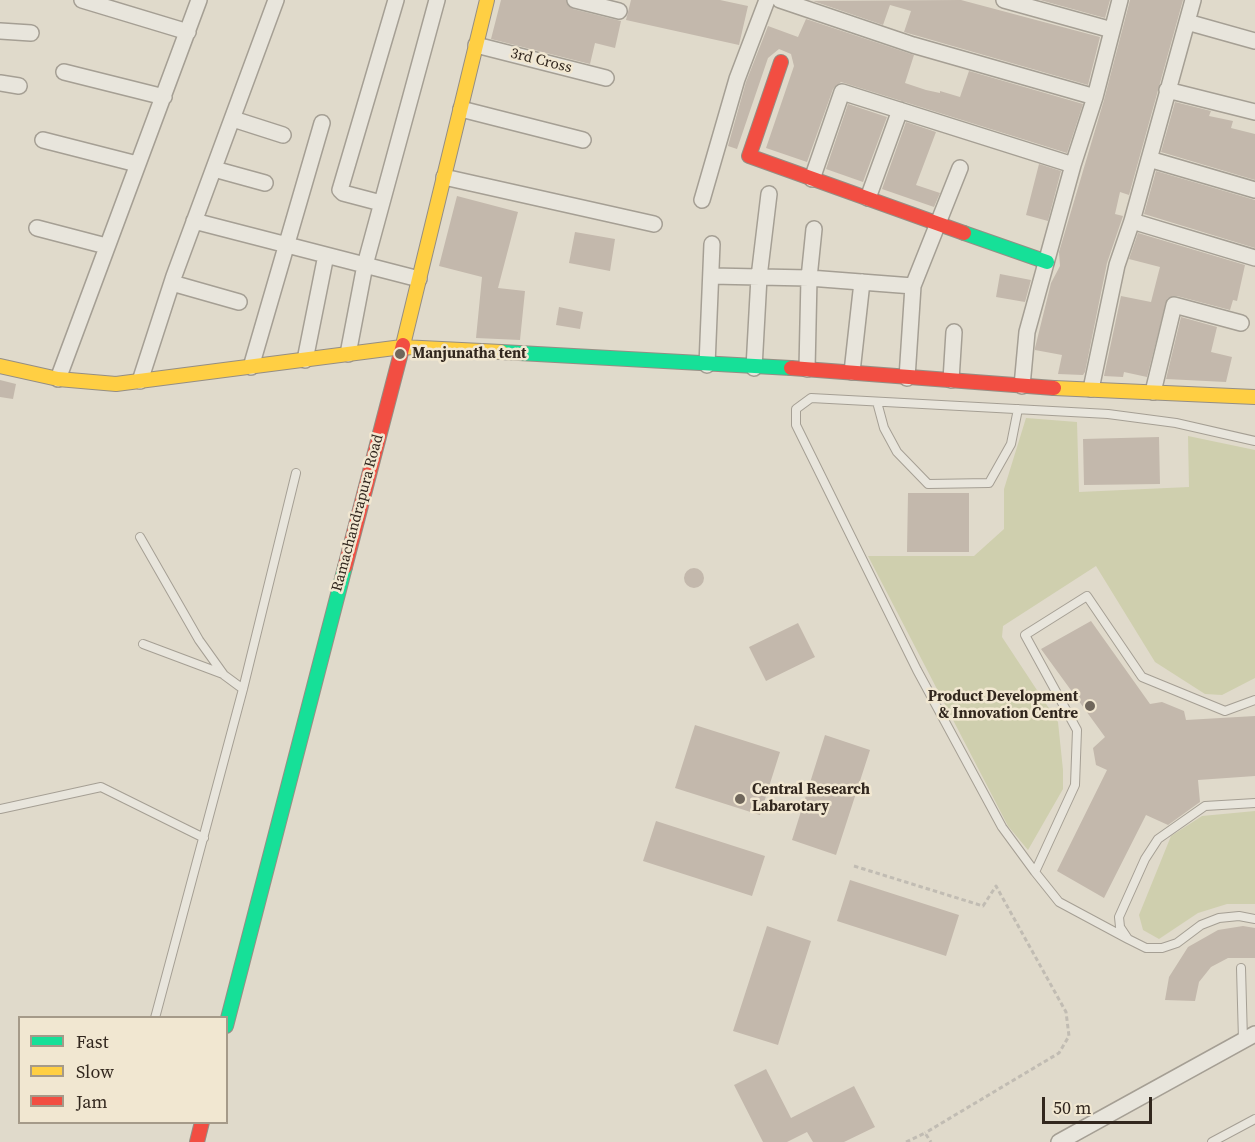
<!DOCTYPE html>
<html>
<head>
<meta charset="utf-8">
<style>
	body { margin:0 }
	#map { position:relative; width:1255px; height:1142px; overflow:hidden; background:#e0dacb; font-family:"Source Serif 4",serif }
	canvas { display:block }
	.legend { position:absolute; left:18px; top:1016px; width:210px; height:108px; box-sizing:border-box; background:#f1e7d1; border:2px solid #a59a89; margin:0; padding:8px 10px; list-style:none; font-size:18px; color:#32271e }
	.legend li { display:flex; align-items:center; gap:12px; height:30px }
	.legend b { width:30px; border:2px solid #a59a89 }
	.scale { position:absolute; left:1042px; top:1097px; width:110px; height:27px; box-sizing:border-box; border:3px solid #32271e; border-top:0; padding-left:8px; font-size:18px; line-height:21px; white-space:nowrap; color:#32271e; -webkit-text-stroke:4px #f1e7d1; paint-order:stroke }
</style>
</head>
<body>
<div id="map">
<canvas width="1255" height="1142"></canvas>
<ul class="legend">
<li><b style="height:8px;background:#16e098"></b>Fast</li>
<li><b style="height:8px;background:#ffcf43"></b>Slow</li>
<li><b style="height:8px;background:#f24e42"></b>Jam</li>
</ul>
<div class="scale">50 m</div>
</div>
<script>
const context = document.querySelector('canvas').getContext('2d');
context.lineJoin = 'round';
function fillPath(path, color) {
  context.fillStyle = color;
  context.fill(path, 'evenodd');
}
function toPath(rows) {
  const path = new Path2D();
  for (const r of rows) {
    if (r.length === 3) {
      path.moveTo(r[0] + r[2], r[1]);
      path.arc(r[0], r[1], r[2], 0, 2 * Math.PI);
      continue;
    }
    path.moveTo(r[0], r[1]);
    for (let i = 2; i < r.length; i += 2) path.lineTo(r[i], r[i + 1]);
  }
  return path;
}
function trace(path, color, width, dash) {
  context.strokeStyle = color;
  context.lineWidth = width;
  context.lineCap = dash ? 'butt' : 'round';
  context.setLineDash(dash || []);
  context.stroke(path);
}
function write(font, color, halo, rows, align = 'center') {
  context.font = font + ' "Source Serif 4",serif';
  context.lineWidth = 5;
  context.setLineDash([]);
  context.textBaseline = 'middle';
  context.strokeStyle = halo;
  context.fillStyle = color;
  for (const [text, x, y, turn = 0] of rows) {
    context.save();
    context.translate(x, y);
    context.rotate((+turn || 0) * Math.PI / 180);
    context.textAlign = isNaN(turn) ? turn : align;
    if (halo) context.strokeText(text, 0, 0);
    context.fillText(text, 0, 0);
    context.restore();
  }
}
fillPath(toPath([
	[1026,418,1077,422,1079,492,1189,487,1188,436,1255,450,1255,678,1222,695,1205,694,1155,662,1096,566,1003,626,1002,637,1058,722,1063,770,1063,789,1028,850,1008,826,868,556,974,556,1004,529,1004,489],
	[1255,811,1255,904,1227,904,1198,913,1159,939,1143,930,1139,915,1171,836,1202,816]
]), '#cfcfae');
fillPath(toPath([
	[501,0,566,0,573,9,621,21,615,48,595,43,590,64,491,39],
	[631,0,720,0,748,6,739,45,626,20],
	[961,0,1100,37,1088,85,904,32,911,11,890,5,883,25,813,1],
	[1040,0,1110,0,1105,18],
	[1130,0,1183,0,1129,195,1120,192,1115,214,1123,216,1107,263,1085,372,1083,375,1058,374,1062,355,1035,350,1035,348,1051,283,1060,266,1059,252,1104,100],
	[806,19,914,55,905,83,926,90,940,93,940,91,960,97,969,71,1083,104,1067,153,841,82,833,89,807,162,766,148,794,66,791,54,779,49,768,58,737,149,728,146,746,82,768,26,798,37],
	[1175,102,1211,111,1209,116,1233,121,1231,128,1255,134,1255,180,1161,152],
	[848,104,887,117,863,182,826,169],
	[906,122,936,132,916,185,940,193,934,207,882,189],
	[1039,164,1061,171,1048,221,1026,215],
	[1156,171,1255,200,1255,248,1144,214],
	[457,196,518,212,498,288,525,291,520,340,476,338,482,277,439,266],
	[575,232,615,239,610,271,569,263],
	[1138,233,1245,265,1237,301,1233,300,1230,310,1177,296,1167,299,1147,377,1124,372,1123,377,1104,376,1121,296,1151,302,1160,267,1129,259],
	[1000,274,1031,280,1025,302,996,297],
	[559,307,583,312,580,329,556,325],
	[1181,317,1217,327,1211,352,1232,357,1226,382,1166,379],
	[0,380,16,384,13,399,0,397],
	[1159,437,1160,484,1084,485,1083,439],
	[908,493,969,493,969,552,907,552],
	[694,578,10],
	[1091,621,1150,704,1162,702,1184,711,1186,720,1255,716,1255,776,1198,780,1200,802,1168,825,1146,815,1104,898,1057,871,1107,770,1096,765,1093,748,1105,737,1041,649],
	[798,623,815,657,766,681,749,647],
	[695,725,780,752,760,815,675,788],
	[825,735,870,750,836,855,792,840],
	[656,821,765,856,752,896,643,861],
	[850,880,959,915,946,956,837,921],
	[767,926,811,941,778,1045,733,1031],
	[1243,926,1255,928,1255,958,1228,958,1211,967,1199,982,1195,1001,1165,1000,1169,977,1188,947,1218,930],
	[766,1069,791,1118,854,1086,875,1127,844,1142,813,1142,807,1132,787,1142,763,1142,734,1085]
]), '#c3b8ac');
const lane = toPath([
	[877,402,884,428,897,452,928,484,989,483,1011,444,1018,409],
	[140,537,199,640,224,675,243,689],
	[143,644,223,674],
	[1255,803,1205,806,1158,839,1145,859,1119,917,1120,927,1128,939,1146,948,1162,948,1177,943,1201,925,1219,918,1239,916,1255,919],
	[0,809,101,787,204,838],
	[1035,872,1002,827,917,670,796,425,796,409,811,398,1108,414,1176,423,1255,441],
	[1128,939,1059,902,1035,872,1075,785,1077,730,1025,635,1087,596,1142,677,1225,711,1255,700],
	[1241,968,1243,1040],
	[155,1018,243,689,296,473],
	[1212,1142,1255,1119]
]);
const street = toPath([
	[82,0,188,32],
	[575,0,619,11],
	[780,0,913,45,1095,97],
	[1004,0,1112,30],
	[1187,22,1255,41],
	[0,31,31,33],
	[476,45,606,78],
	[64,72,164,97],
	[0,83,19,86],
	[1167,90,1255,112],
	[461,109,583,140],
	[233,119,283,135],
	[43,140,137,164],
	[1149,159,1255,190],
	[214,169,265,183],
	[444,177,654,224],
	[812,179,842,92,1073,165],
	[868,198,900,110],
	[702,200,737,79,767,0],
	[381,203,343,193,340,190,396,0],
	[194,221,419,279],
	[1132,221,1255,258],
	[37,228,106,246],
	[711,276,809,278,913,286],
	[172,283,239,302],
	[348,354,365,265,437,0],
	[305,360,326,255],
	[707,365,712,244],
	[251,367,322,123],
	[754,368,759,277,769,194],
	[807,369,809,278,814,229],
	[852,372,862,282],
	[907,378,913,286,960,168],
	[58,379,199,0],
	[951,380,954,332],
	[140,381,174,276,276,0],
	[1022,386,1027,332,1073,165,1095,97,1120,0],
	[1091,389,1117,265,1132,221,1193,0],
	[1153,392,1174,305,1241,323],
	[1059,1142,1255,1034]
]);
const fast = toPath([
	[964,233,1047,262],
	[501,352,791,368],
	[226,1026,345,567]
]);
const slow = toPath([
	[403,345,487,0],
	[0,366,58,379,116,384,402,347,501,352],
	[1054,388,1255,397]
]);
const jam = toPath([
	[781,62,749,156,964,233],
	[791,368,1054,388],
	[345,567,403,345],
	[197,1142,202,1122]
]);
trace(lane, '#a59f94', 10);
trace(street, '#a59f94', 18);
trace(fast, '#958e84', 16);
trace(slow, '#958e84', 16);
trace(jam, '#958e84', 16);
trace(toPath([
	[854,866,983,906,996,886,1066,1012,1069,1036,1059,1053,925,1133],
	[906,1142,925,1133,931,1142]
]), '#c1bcb3', 3, [4.5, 3]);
trace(lane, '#e8e5dc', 8);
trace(street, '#e8e5dc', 15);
trace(fast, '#16e098', 14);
trace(slow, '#ffcf43', 14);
trace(jam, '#f24e42', 14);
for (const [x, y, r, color] of [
	[400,354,6,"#6f665b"],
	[1090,706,6,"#6f665b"],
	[740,799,6,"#6f665b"]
]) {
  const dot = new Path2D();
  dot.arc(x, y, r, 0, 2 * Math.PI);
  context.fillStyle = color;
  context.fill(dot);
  trace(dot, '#f1e7d1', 2);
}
write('15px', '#32271e', '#f1e7d1', [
	["3rd Cross",541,61,14],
	["Ramachandrapura Road",358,513,-75]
]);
write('bold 15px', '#32271e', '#f1e7d1', [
	["Manjunatha tent",412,354],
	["Product Development",1078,697,"right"],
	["& Innovation Centre",1078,714,"right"],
	["Central Research",752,790],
	["Labarotary",752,807]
], 'left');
</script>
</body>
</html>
